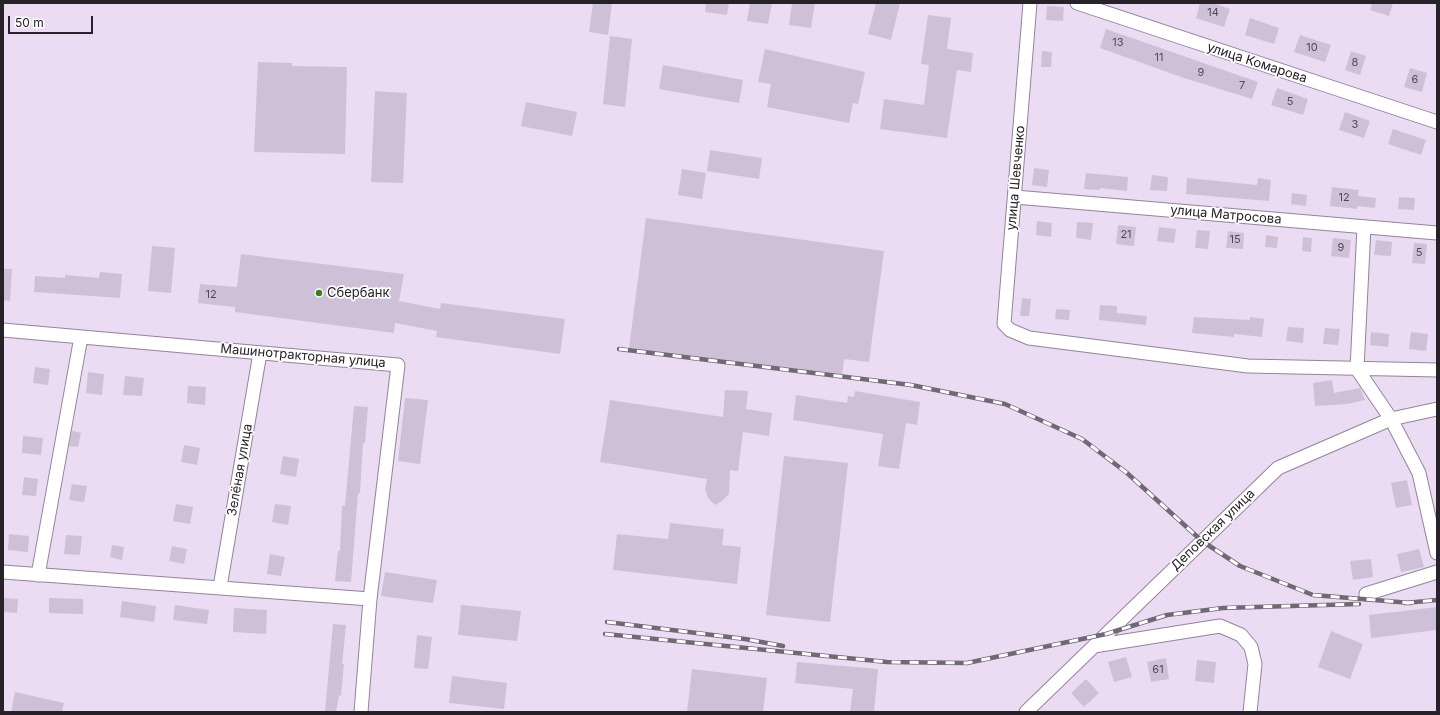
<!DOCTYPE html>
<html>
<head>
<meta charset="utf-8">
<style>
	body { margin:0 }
	#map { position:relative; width:1440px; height:715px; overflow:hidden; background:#ebdcf4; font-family:Inter,sans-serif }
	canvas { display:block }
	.frame { position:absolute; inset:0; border:4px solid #27222a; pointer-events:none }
	.scale { position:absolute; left:8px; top:16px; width:85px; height:18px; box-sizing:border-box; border:2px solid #27222a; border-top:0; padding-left:5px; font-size:12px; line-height:14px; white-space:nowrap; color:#27222a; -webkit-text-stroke:3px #fff; paint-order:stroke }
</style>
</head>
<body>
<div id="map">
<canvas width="1440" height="715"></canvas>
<div class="frame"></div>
<div class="scale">50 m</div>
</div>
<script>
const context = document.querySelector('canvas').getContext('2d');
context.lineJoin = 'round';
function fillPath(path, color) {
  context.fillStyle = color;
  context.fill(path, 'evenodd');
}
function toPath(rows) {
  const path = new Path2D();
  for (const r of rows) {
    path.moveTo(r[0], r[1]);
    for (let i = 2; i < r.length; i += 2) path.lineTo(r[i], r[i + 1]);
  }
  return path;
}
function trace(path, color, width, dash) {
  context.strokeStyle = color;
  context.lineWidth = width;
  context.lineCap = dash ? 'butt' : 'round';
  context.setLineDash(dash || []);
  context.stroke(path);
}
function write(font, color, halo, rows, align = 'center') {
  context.font = font + ' Inter,sans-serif';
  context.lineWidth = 3.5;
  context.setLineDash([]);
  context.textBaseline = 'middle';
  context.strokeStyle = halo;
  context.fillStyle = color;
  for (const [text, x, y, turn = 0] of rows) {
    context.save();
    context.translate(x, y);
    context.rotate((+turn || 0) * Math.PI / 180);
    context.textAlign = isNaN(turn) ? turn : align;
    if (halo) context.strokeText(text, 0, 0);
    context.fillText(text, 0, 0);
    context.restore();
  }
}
fillPath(toPath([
	[593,3,612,3,608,35,589,32],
	[706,3,729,3,727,15,705,12],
	[750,3,772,3,768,24,747,21],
	[792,3,815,3,811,28,789,25],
	[876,3,900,3,891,40,868,34],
	[1200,3,1213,3,1230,9,1224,27,1196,18],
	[1372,3,1393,3,1389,16,1370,10],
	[1047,6,1064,7,1063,21,1046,20],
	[928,15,951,18,947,49,973,53,971,72,957,70,947,138,880,129,884,99,924,105,929,65,921,64],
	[1250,18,1279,28,1274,44,1245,35],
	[1106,29,1258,82,1252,99,1184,78,1100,48],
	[1300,35,1331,45,1325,62,1294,52],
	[610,36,632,39,625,107,603,104],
	[765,49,865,72,858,104,853,103,849,123,767,107,771,84,758,82],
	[1042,51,1052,52,1051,67,1041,67],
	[1351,51,1366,56,1360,75,1345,70],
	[258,62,292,63,292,66,347,67,345,154,254,152],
	[663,65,743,80,739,103,659,89],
	[1410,68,1427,73,1422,92,1404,87],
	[1277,88,1308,99,1303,115,1271,105],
	[375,91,407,93,403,183,371,182],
	[526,102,577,112,572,136,521,126],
	[1345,112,1370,121,1364,138,1339,130],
	[1393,129,1426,140,1421,155,1388,144],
	[710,150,762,158,759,179,707,171],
	[1034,168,1049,170,1047,187,1032,185],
	[682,169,706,173,702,199,678,195],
	[1086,173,1128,177,1127,191,1100,188,1100,190,1084,189],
	[1152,175,1168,177,1167,191,1150,190],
	[1187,178,1257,185,1258,178,1271,180,1269,201,1186,194],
	[1332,187,1359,190,1358,196,1376,198,1375,208,1357,206,1357,209,1330,206],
	[1292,193,1307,195,1306,206,1291,204],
	[1399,197,1415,198,1414,210,1398,209],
	[646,218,884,251,869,362,844,359,842,377,629,348],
	[1037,221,1052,223,1051,237,1036,235],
	[1077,222,1093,223,1091,240,1076,238],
	[1118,225,1136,227,1134,246,1116,244],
	[1159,227,1176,229,1174,243,1157,241],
	[1197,230,1210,231,1208,249,1195,248],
	[1228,231,1244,233,1243,249,1226,248],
	[1266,235,1278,237,1277,248,1265,247],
	[1303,237,1312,238,1311,252,1302,251],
	[1333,238,1351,240,1349,258,1331,256],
	[1376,240,1392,242,1391,256,1374,255],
	[1414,243,1427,244,1425,264,1412,263],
	[152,246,175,248,171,293,148,291],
	[241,254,404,274,399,301,440,309,441,303,565,319,560,354,436,337,437,331,395,323,394,333,235,312,235,307,198,303,200,284,237,287],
	[3,269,12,269,10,301,3,300],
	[100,272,122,274,120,298,34,292,35,276,65,278,65,275,99,278],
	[1022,298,1031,299,1029,316,1020,316],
	[1100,305,1117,306,1117,313,1147,316,1146,325,1099,320],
	[1056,309,1070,310,1069,320,1055,319],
	[1194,317,1250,320,1250,317,1264,319,1262,337,1234,334,1234,337,1192,333],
	[1288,327,1304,328,1303,343,1286,341],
	[1325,328,1340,329,1338,345,1323,344],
	[1371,332,1389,334,1388,347,1370,345],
	[1411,332,1428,334,1426,351,1409,349],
	[35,367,50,369,48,385,33,383],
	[88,372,104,374,102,395,86,393],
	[125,376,144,378,142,396,123,395],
	[1332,380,1334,393,1360,388,1365,400,1347,404,1315,406,1313,383],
	[188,386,206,387,205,405,187,403],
	[725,390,748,391,746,409,772,413,769,436,743,432,738,471,730,470,729,494,722,501,715,505,708,498,705,489,707,479,600,462,610,400,723,417],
	[855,391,920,402,917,425,906,423,899,469,878,466,883,434,793,420,796,395,847,403,848,396,854,397],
	[405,398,428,400,420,464,398,461],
	[354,406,368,407,365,443,363,443,360,493,358,493,351,582,335,581,338,551,340,551,342,506,345,506],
	[72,431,81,433,78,447,69,446],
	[23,436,43,438,41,455,22,453],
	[184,445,200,448,197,465,181,462],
	[283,456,299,459,296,477,280,474],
	[784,456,848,463,830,622,766,615],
	[24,477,38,479,36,496,22,495],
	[1407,480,1412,505,1396,508,1391,483],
	[72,484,87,486,84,502,69,500],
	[176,504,193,507,190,524,173,521],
	[275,504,291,506,288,525,272,522],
	[670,523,724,529,722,545,741,547,737,584,613,570,617,534,668,539],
	[9,534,29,536,28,552,8,550],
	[66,535,82,536,80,555,64,554],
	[112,545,124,547,122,560,110,557],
	[172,546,187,549,184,564,169,561],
	[1419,549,1424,567,1401,572,1397,554],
	[270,554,285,557,281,576,267,574],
	[1371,559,1373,577,1353,580,1350,561],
	[385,572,437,580,433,603,381,596],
	[3,598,18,599,17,613,3,612],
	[49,598,83,599,83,614,49,613],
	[122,601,156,606,154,622,120,617],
	[175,605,209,610,207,624,173,620],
	[461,605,521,611,517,641,458,635],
	[1437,607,1437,630,1371,638,1369,615],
	[234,608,267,610,266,634,233,632],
	[333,624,346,625,342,664,344,664,341,696,339,695,336,712,325,712],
	[1331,631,1363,644,1350,679,1318,667],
	[417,635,432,637,428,669,414,668],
	[1126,657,1132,677,1114,682,1108,662],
	[1166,658,1169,679,1151,682,1147,662],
	[1197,660,1216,662,1214,683,1195,681],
	[797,662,878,669,874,712,850,712,853,689,795,683],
	[692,669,767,678,763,712,687,712],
	[452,676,507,683,504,709,449,703],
	[1086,679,1099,693,1084,707,1071,693],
	[15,692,64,703,62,712,11,712]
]), '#cec0d7');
const minor = toPath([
	[1030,3,1004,324,1010,330,1029,338,1248,366,1437,370],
	[1077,3,1437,122],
	[1015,197,1437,233],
	[1364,227,1357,369,1391,419,1419,473,1437,553],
	[3,330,398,365,370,599,361,712],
	[3,572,370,599],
	[38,575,81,337],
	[220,587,260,353],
	[1366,594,1437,572],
	[1094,646,1220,626,1241,635,1251,647,1255,664,1250,712],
	[1026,712,1278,468,1391,419,1437,409]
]);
trace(minor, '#92849a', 15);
trace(minor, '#fff', 13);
const rail = toPath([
	[619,349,911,385,1005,404,1082,439,1127,473,1202,541,1240,566,1313,595,1411,603],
	[1405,603,1437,600],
	[607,622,745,639,783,646],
	[605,634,887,662,967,663,1106,634,1167,615,1223,608,1359,604]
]);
trace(rail, '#716876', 4.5);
trace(rail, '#fff', 3, [9]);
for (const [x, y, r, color] of [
	[319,293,4,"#3d7d1b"]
]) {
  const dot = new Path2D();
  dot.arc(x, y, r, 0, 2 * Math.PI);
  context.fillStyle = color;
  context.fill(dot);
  trace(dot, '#fff', 1.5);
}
write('11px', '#514a55', null, [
	["14",1213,13],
	["13",1118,43],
	["10",1312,48],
	["11",1159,58],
	["8",1355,63],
	["9",1201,73],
	["6",1415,80],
	["7",1242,86],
	["5",1290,102],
	["3",1355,125],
	["12",1344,198],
	["21",1126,235],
	["15",1235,240],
	["9",1341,248],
	["5",1419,253],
	["12",211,295],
	["61",1158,670]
]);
write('13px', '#27222a', '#fff', [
	["улица Комарова",1257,63,18],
	["улица Шевченко",1016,178,-85],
	["улица Матросова",1226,215,5],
	["Машинотракторная улица",303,356,5],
	["Зелёная улица",240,470,-80],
	["Деповская улица",1213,530,-44]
]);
write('13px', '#27222a', '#fff', [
	["Сбербанк",327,293]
], 'left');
</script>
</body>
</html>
